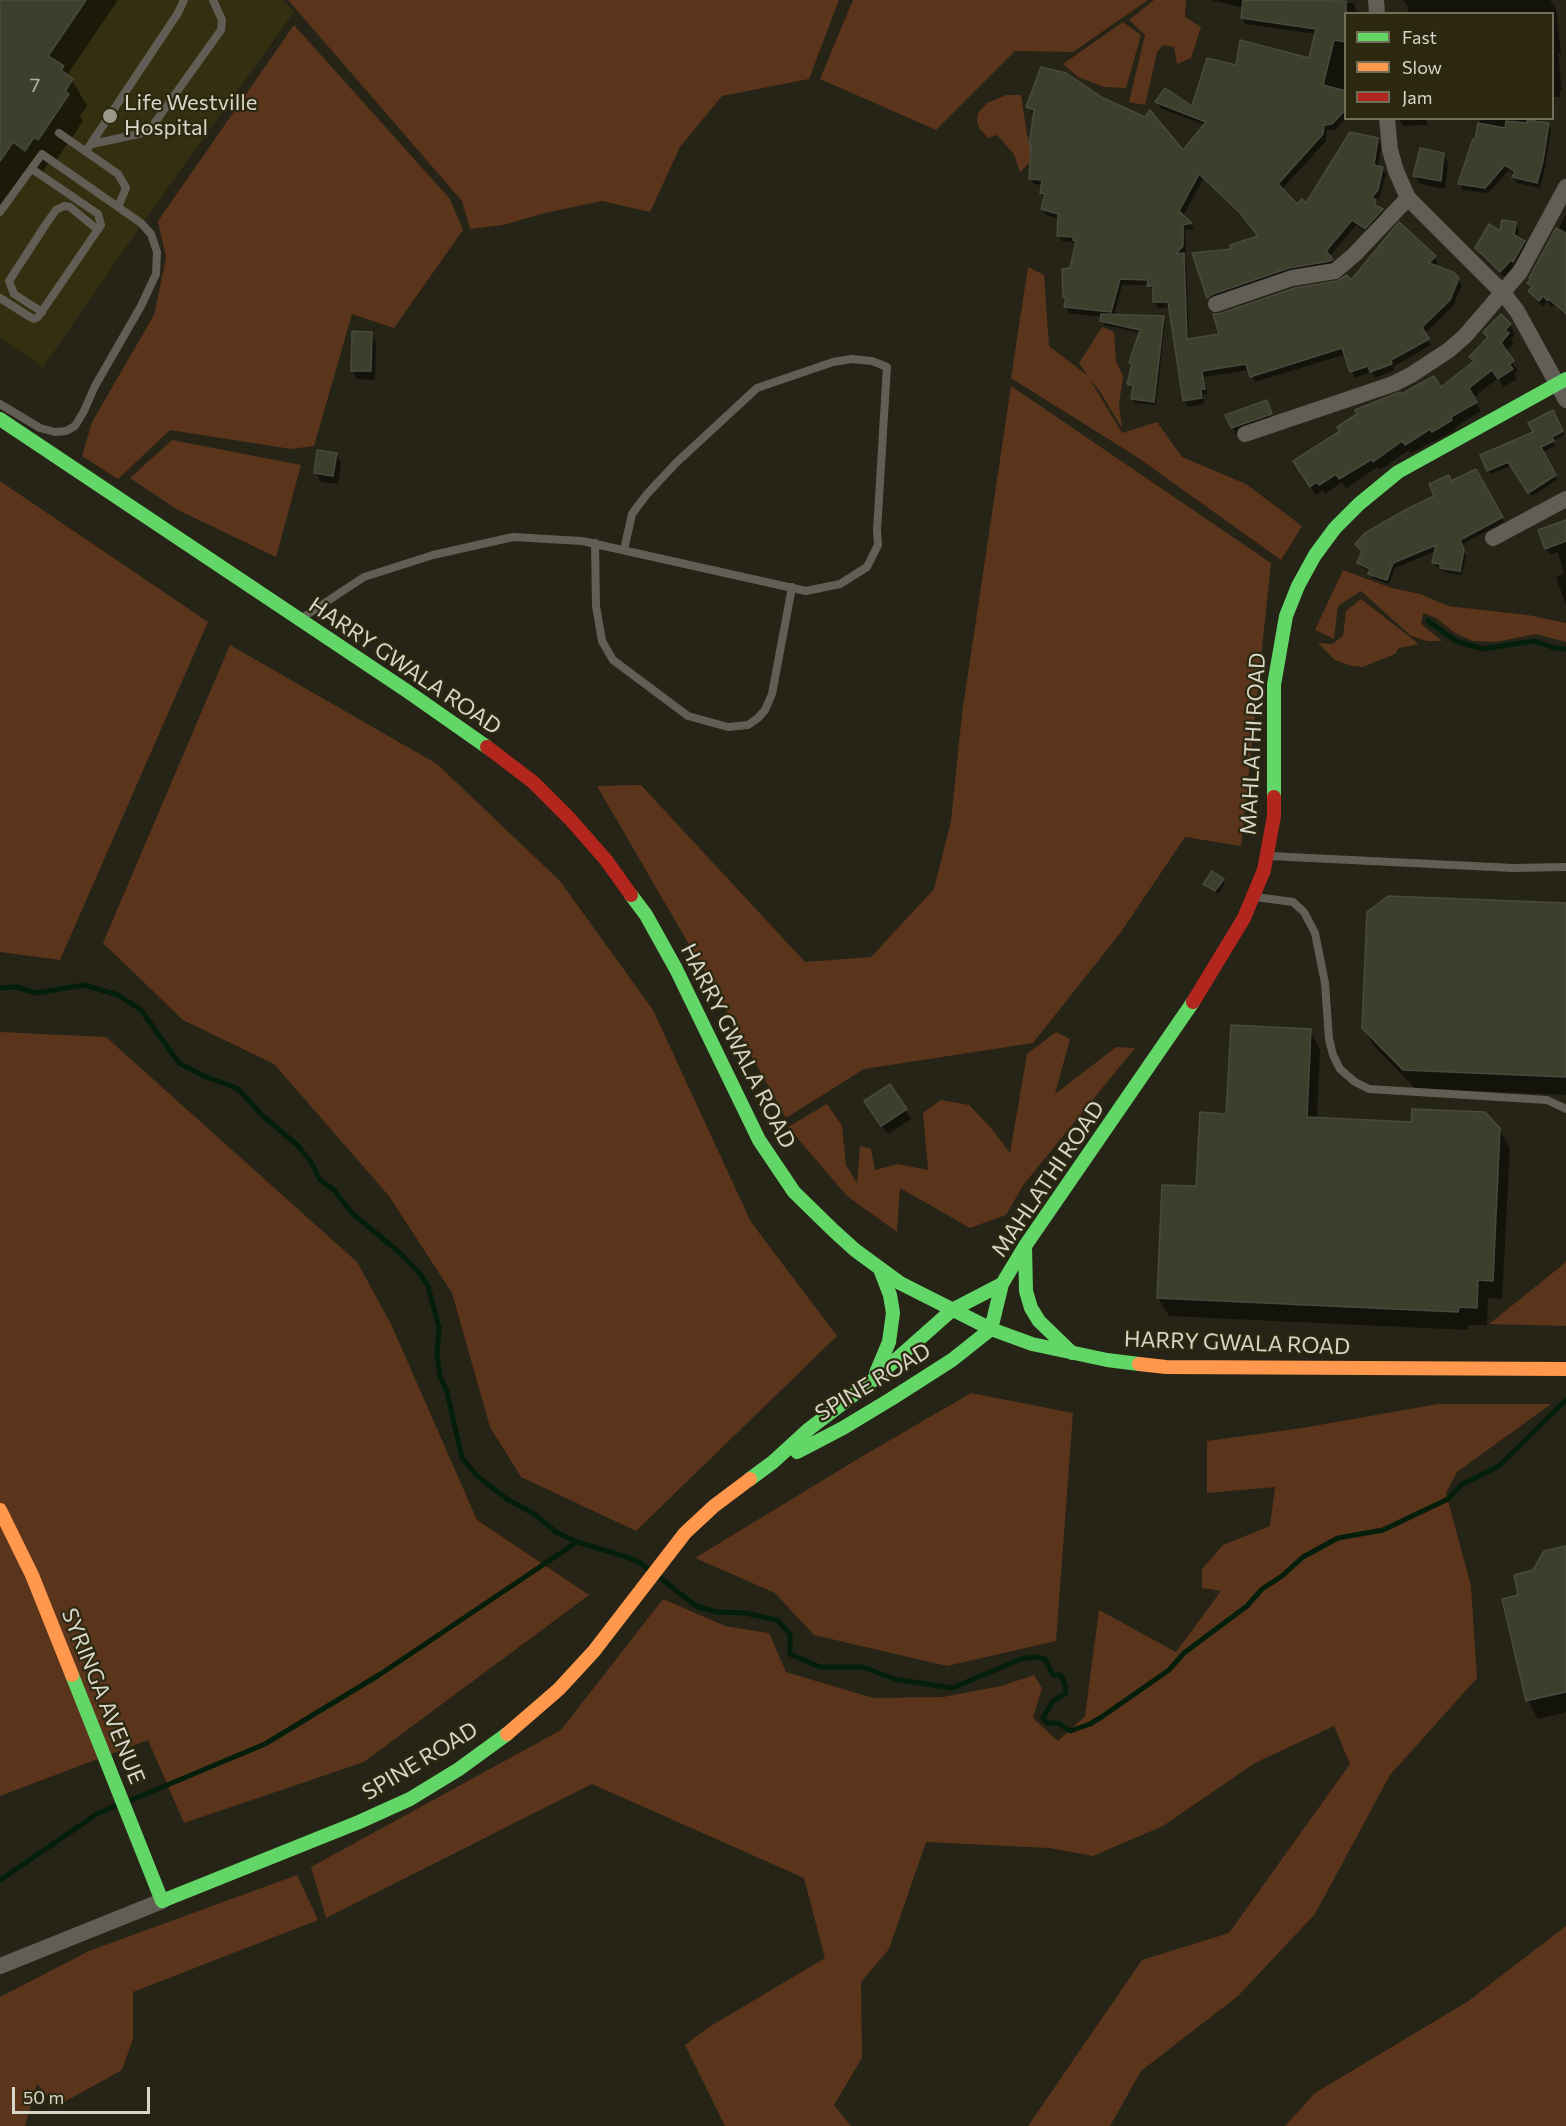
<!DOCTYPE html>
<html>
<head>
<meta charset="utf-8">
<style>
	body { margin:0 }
	#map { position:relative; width:1566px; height:2126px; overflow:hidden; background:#262416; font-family:Commissioner,sans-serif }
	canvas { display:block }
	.legend { position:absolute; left:1344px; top:12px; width:210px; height:108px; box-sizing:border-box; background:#2c2910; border:2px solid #716e5a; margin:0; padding:8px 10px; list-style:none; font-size:18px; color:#d8d6c8 }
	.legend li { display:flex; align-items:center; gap:12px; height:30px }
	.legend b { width:30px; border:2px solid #716e5a }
	.scale { position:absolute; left:12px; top:2087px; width:138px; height:27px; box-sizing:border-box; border:3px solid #d8d6c8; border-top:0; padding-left:8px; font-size:18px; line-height:21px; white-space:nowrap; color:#d8d6c8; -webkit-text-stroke:4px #2c2910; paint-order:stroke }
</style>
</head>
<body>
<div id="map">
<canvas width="1566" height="2126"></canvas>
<ul class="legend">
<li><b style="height:8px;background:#63d668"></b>Fast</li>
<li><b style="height:8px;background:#ff974d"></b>Slow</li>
<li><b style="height:8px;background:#b3261e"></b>Jam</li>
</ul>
<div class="scale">50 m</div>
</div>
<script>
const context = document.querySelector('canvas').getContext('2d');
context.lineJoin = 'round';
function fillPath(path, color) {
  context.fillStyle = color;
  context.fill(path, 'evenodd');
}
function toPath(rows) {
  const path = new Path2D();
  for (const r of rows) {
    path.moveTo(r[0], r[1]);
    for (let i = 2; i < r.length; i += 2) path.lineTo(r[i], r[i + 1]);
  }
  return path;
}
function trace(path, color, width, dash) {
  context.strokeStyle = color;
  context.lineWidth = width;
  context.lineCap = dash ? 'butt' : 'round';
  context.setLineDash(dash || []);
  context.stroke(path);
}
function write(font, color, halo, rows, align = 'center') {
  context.font = font + ' Commissioner,sans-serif';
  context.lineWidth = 4.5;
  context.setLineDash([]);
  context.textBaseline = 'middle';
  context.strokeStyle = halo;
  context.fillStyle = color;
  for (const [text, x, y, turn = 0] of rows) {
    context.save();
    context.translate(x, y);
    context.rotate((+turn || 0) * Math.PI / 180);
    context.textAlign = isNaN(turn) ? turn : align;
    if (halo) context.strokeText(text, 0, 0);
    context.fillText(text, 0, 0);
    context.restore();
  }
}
fillPath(toPath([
	[0,0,283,0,294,12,144,221,42,369,39,364,0,338]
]), '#332f10');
fillPath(toPath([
	[288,0,839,0,809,79,722,96,680,147,650,212,602,201,545,213,503,225,470,229,462,201],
	[853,0,1148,0,1073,52,1015,51,936,130,820,79],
	[1154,0,1186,0,1185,17,1201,27,1191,58,1177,64,1174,47,1163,45,1157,52,1145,105,1129,102,1145,35,1129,20],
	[1123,22,1141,35,1126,88,1104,87,1078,77,1063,64],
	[294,25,450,199,463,230,394,328,352,314,314,446,291,449,170,430,118,479,82,456,92,422,154,315,166,258,158,221],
	[1006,95,1021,95,1027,135,1035,157,1020,172,1014,154,997,135,988,138,979,128,977,121,978,113,987,103],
	[1028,267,1044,275,1049,346,1088,376,1079,363,1102,327,1114,332,1116,361,1123,376,1119,405,1122,428,1099,390,1089,378,1122,433,1157,422,1182,457,1246,484,1302,526,1281,560,1137,457,1011,378],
	[1011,386,1271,563,1241,846,1185,837,1121,932,1033,1043,864,1069,786,1118,705,972,597,786,641,785,805,962,871,957,934,889,951,821,962,714],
	[172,440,301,465,276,557,178,510,130,478],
	[0,481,208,622,60,960,0,952],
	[1343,570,1392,588,1420,594,1448,606,1528,615,1566,623,1566,642,1536,634,1495,642,1473,641,1455,633,1436,618,1423,613,1421,624,1442,641,1427,641,1411,636,1361,591,1338,606,1334,639,1315,630],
	[1361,599,1419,644,1399,648,1395,654,1363,667,1352,666,1335,660,1318,643,1332,644,1343,636,1346,611],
	[230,645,437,764,560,881,653,1010,751,1222,837,1336,636,1531,521,1477,490,1427,452,1293,389,1196,274,1064,183,1020,103,943],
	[0,1032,106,1037,357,1262,391,1324,477,1520,589,1595,364,1762,184,1823,148,1740,0,1796],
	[1056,1032,1070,1039,1055,1094,1116,1047,1135,1048,1024,1184,1006,1215,970,1228,900,1188,897,1232,847,1196,788,1127,827,1104,842,1126,846,1165,857,1183,860,1146,871,1149,875,1170,898,1164,928,1170,923,1113,941,1100,969,1105,991,1128,1010,1153,1027,1054],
	[1566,1261,1566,1326,1489,1324,1560,1267],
	[971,1393,1073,1413,1056,1641,947,1666,814,1635,775,1593,695,1558,861,1457],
	[1438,1404,1551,1404,1457,1472,1446,1493,1471,1586,1477,1678,1390,1775,1315,1914,1238,1996,1141,2071,1110,2126,1028,2126,1142,1960,1229,1933,1350,1764,1334,1726,1255,1763,1163,1826,1093,1856,1049,1848,926,1842,889,1949,861,1982,862,2058,834,2105,851,2126,725,2126,685,2045,709,2027,825,1958,804,1878,592,1784,326,1918,311,1867,561,1730,663,1599,725,1626,769,1633,786,1672,873,1698,943,1697,1001,1686,1034,1675,1042,1688,1033,1718,1058,1741,1085,1716,1099,1610,1176,1652,1221,1591,1202,1588,1202,1569,1223,1545,1270,1526,1275,1487,1207,1493,1207,1441,1302,1428],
	[297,1875,318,1920,133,1992,133,2039,122,2070,57,2106,37,2084,25,2126,0,2126,0,1997,89,1951],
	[1566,1926,1566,2126,1285,2126,1315,2093,1467,2002]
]), '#5b341c');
fillPath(toPath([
	[0,0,118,0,67,75,72,80,87,106,80,116,83,121,53,165,49,162,40,176,28,167,0,208],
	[1211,0,1346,0,1346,3,1354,3,1357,14,1346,14,1346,118,1335,130,1327,130,1326,141,1281,190,1297,206,1307,206,1377,139,1381,146,1378,167,1382,168,1386,174,1380,197,1376,203,1385,216,1368,234,1356,225,1329,257,1335,266,1212,303,1194,254,1233,250,1260,237,1245,219,1203,179,1183,216,1194,229,1185,230,1186,253,1183,256,1186,261,1189,340,1221,335,1351,282,1434,257,1438,263,1435,266,1458,279,1462,285,1453,306,1424,334,1431,345,1393,367,1394,370,1375,378,1372,372,1355,378,1346,354,1255,382,1249,370,1204,377,1207,394,1203,395,1204,404,1188,407,1184,401,1170,307,1158,308,1155,302,1154,291,1149,285,1122,285,1114,316,1163,318,1165,322,1156,405,1135,403,1133,399,1134,389,1131,388,1129,384,1133,366,1131,363,1140,333,1104,325,1103,317,1069,313,1066,307,1067,302,1064,297,1076,242,1062,241,1058,235,1060,219,1046,215,1043,209,1045,199,1042,193,1043,185,1034,184,1031,178,1035,114,1032,113,1028,107,1183,153,1205,125,1160,108,1157,102,1193,109,1237,67,1310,60,1316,34,1246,24,1242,18,1244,8],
	[1403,0,1550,0,1556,8,1561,54,1558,54,1562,90,1560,90,1560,97,1552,97,1552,14,1407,14,1408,7],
	[1399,118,1427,118,1427,125,1403,126],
	[1481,118,1541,118,1541,123,1548,124,1551,130,1545,168,1540,188,1517,183,1514,177,1515,175,1509,170,1488,193,1463,190,1460,184],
	[1443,155,1448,163,1445,189,1420,184,1415,176],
	[1566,214,1566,316,1554,305,1552,307,1547,302,1543,307,1534,298,1530,291,1532,288,1529,283],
	[1515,224,1519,230,1518,239,1524,242,1528,248,1504,277,1480,255,1477,248],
	[1510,325,1515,334,1511,339,1513,344,1505,352,1518,371,1514,374,1517,379,1504,387,1498,378,1473,398,1481,411,1455,427,1456,430,1411,453,1409,450,1380,470,1378,467,1346,488,1342,482,1325,494,1323,490,1316,495,1300,471,1401,396,1440,389,1474,363,1471,357,1489,339,1485,333],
	[371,333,376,342,375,380,357,379,352,370],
	[1266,402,1275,421,1236,435,1227,416],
	[1553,412,1564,435,1553,441,1555,446,1542,452,1557,480,1532,496,1511,466,1490,474,1482,455,1535,433],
	[336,454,341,463,338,484,321,482,316,473],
	[1475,471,1504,522,1461,545,1466,556,1463,570,1436,567,1434,562,1436,551,1395,568,1389,584,1373,578,1370,572,1361,567,1358,563,1363,553,1357,545,1436,497,1451,483],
	[1566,522,1566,605,1556,577,1564,574,1558,552,1550,555,1546,548],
	[1443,570,1463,573,1462,575,1444,572],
	[1223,880,1225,884,1218,894,1207,887,1205,884],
	[1566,905,1566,1095,1415,1088,1374,1046,1363,1027],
	[1310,1030,1320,1049,1317,1119,1499,1129,1510,1148,1502,1299,1488,1298,1487,1325,1469,1325,1468,1330,1169,1316,1158,1298,1198,1188,1228,1115],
	[889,1086,911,1119,888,1134,871,1110],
	[1566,1548,1566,1712,1538,1719,1528,1700,1534,1571]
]), '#0007');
trace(toPath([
	[1428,621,1456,641,1482,649,1534,641,1555,648,1566,649],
	[0,988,16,987,36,993,84,985,118,995,141,1010,179,1063,206,1077,237,1088,262,1115,297,1145,311,1162,320,1180,334,1190,352,1213,401,1254,420,1274,428,1286,439,1328,437,1355,440,1376,447,1392,462,1458,478,1477,507,1499,534,1514,556,1532,577,1542,627,1557,639,1562,649,1570],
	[659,1577,696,1606,716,1612,745,1613,777,1620,790,1634,790,1654,820,1667,862,1667,895,1679,952,1688,1021,1659,1035,1657,1045,1659,1053,1675,1061,1675,1065,1685,1066,1693,1053,1701,1043,1718,1047,1723,1058,1723,1070,1731,1090,1724,1103,1716,1169,1670,1184,1653,1247,1606,1262,1589,1282,1576,1303,1557,1338,1538,1383,1530,1448,1499,1461,1485,1499,1466,1566,1400],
	[129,1801,265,1744,379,1675,577,1542],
	[0,1880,97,1814,117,1805]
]), '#031f0b', 5);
const building = toPath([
	[0,0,86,0,48,56,64,66,61,70,73,79,65,91,69,94,38,140,34,137,25,151,13,142,0,161,0,0],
	[1243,0,1346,1,1346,42,1334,40,1323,85,1346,91,1346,109,1332,124,1324,125,1323,134,1278,184,1297,204,1302,199,1306,203,1350,132,1378,138,1374,165,1383,167,1378,190,1372,197,1376,200,1375,205,1383,209,1365,229,1352,220,1326,251,1333,259,1330,261,1289,268,1213,294,1207,298,1192,253,1231,249,1230,245,1258,236,1240,213,1199,174,1179,211,1192,223,1183,225,1183,246,1176,254,1184,253,1187,339,1219,334,1213,314,1219,314,1295,288,1337,281,1347,275,1351,280,1399,222,1436,256,1429,263,1453,272,1459,278,1450,300,1422,327,1429,339,1391,360,1392,364,1370,372,1368,366,1350,372,1342,348,1250,377,1246,364,1202,371,1205,389,1201,389,1202,398,1183,401,1168,302,1153,302,1153,286,1147,286,1148,280,1120,279,1111,312,1064,307,1066,298,1063,297,1062,269,1070,268,1076,241,1073,240,1074,237,1057,236,1058,214,1041,209,1045,194,1040,193,1042,180,1029,179,1031,145,1029,145,1034,110,1026,107,1041,67,1066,73,1103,98,1145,117,1150,110,1183,150,1206,122,1155,102,1165,88,1192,106,1207,58,1236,65,1240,40,1309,58,1316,29,1241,18,1243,0],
	[1527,120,1549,123,1543,161,1537,183,1512,177,1515,172,1505,165,1485,188,1458,184,1473,139,1475,140,1478,123,1505,128,1506,121,1527,123,1527,120],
	[1420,148,1444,153,1441,181,1413,176,1420,148],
	[1502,220,1516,222,1514,235,1525,241,1513,262,1511,260,1500,272,1475,248,1489,224,1500,231,1502,220],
	[1556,228,1566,233,1566,314,1549,299,1548,301,1543,296,1539,301,1528,291,1532,287,1527,283,1530,280,1529,278,1556,228],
	[1101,314,1164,316,1154,402,1131,399,1133,386,1127,384,1132,364,1129,363,1140,330,1100,321,1101,314],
	[1501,314,1511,324,1505,330,1509,333,1501,343,1514,361,1509,364,1513,369,1498,379,1492,370,1469,388,1477,402,1451,417,1452,420,1432,432,1430,429,1405,445,1402,441,1373,462,1372,459,1339,479,1336,474,1319,485,1317,482,1310,487,1293,461,1340,431,1337,427,1357,414,1355,410,1400,392,1401,394,1434,376,1441,387,1474,361,1469,357,1488,337,1483,332,1501,314],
	[352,331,372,332,371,371,351,371,352,331],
	[1267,400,1272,414,1231,428,1225,415,1267,400],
	[1553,410,1563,431,1552,437,1554,441,1541,447,1556,475,1528,493,1508,462,1487,471,1480,455,1533,432,1528,423,1553,410],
	[317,450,337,453,333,476,314,473,317,450],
	[1476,469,1503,517,1460,540,1464,550,1460,571,1440,568,1440,564,1432,563,1436,545,1393,563,1387,580,1368,574,1370,569,1357,563,1362,551,1355,544,1365,533,1407,509,1434,496,1429,484,1449,475,1451,481,1476,469],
	[1566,520,1566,541,1545,549,1538,530,1566,520],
	[1212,871,1224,879,1215,891,1203,884,1212,871],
	[1388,896,1566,903,1566,1077,1403,1070,1362,1028,1367,912,1388,896],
	[1231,1025,1311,1029,1307,1117,1411,1122,1412,1109,1485,1112,1500,1128,1493,1281,1478,1280,1477,1308,1459,1307,1458,1312,1157,1298,1162,1185,1196,1186,1200,1112,1226,1114,1231,1025],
	[890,1084,907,1109,881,1126,864,1101,890,1084],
	[1566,1546,1566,1692,1526,1701,1502,1599,1518,1595,1514,1575,1533,1570,1544,1551,1566,1546]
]);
fillPath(building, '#3b3f2b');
trace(building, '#494a3f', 1.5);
trace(toPath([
	[59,133,118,174,126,188,118,207],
	[92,144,139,134,151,128,221,30,222,20,213,0],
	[86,151,178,13,184,0],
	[0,212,42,154,141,223,151,234,157,252,156,274,141,306,95,386,84,411,75,426,66,431,55,432,40,428,0,404],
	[0,298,30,317,34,319,38,317,101,225,98,214,32,169],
	[42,312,14,294,9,281,46,224,56,210,64,206,70,207,98,230],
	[595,543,596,606,602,641,613,660,688,716,728,727,748,725,758,718,765,710,772,694,792,587],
	[302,618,364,577,433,555,513,537,582,541,806,591,840,584,867,567,878,545,877,530,887,367,872,361,852,359,833,362,757,388,676,463,647,494,632,514,624,550],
	[1270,856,1513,868,1566,867],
	[1256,897,1293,902,1304,912,1315,933,1325,983,1329,1039,1333,1055,1340,1069,1355,1082,1369,1089,1547,1100,1566,1109]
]), '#635e55', 8);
trace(toPath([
	[1376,0,1377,14],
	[1387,118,1390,150,1396,171,1408,198,1503,293,1517,311,1566,400],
	[1216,304,1292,278,1335,271,1354,255,1408,198],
	[1245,434,1393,384,1411,375,1449,350,1465,336,1520,272,1566,187],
	[1493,538,1566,499],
	[0,1966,162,1901]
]), '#635e55', 16);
trace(toPath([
	[0,419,407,691,487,747],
	[1274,797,1274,685,1286,616,1298,586,1315,555,1335,528,1359,504,1398,472,1566,379],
	[631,895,646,915,676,969,759,1140,794,1192,834,1231,855,1250,900,1283,991,1329,1032,1344,1107,1360,1139,1364],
	[1025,1246,1026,1291,1031,1308,1039,1321,1072,1353],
	[876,1373,889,1342,893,1313,890,1295,880,1269],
	[797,1452,843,1428,891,1399,952,1360,991,1329,1002,1284,1025,1246,1193,1002],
	[750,1479,773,1462,809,1429,872,1381,952,1310,1002,1284],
	[72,1675,162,1901,359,1822,410,1799,459,1769,507,1734]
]), '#63d668', 14);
trace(toPath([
	[1139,1364,1166,1367,1566,1369],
	[0,1510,32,1575,72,1675],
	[507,1734,559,1689,594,1651,685,1533,714,1506,750,1479]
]), '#ff974d', 14);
trace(toPath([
	[487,747,533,782,570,819,606,860,631,895],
	[1193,1002,1244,918,1264,870,1274,816,1274,797]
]), '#b3261e', 14);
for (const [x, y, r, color] of [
	[110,116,8,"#9a988a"]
]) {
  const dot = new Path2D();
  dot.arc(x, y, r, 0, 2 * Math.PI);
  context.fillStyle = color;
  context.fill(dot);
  trace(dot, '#2c2910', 2);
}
write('20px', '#b1b0a1', null, [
	["7",35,85]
]);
write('22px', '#d8d6c8', '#2c2910', [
	["Life Westville",124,103],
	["Hospital",124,128]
], 'left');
write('22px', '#d8d6c8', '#2c2910', [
	["HARRY GWALA ROAD",405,666,34],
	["MAHLATHI ROAD",1253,744,-87],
	["HARRY GWALA ROAD",738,1046,63],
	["MAHLATHI ROAD",1048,1179,-56],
	["HARRY GWALA ROAD",1237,1343,2],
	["SPINE ROAD",873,1382,-31],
	["SYRINGA AVENUE",103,1696,68],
	["SPINE ROAD",420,1761,-31]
]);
</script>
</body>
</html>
